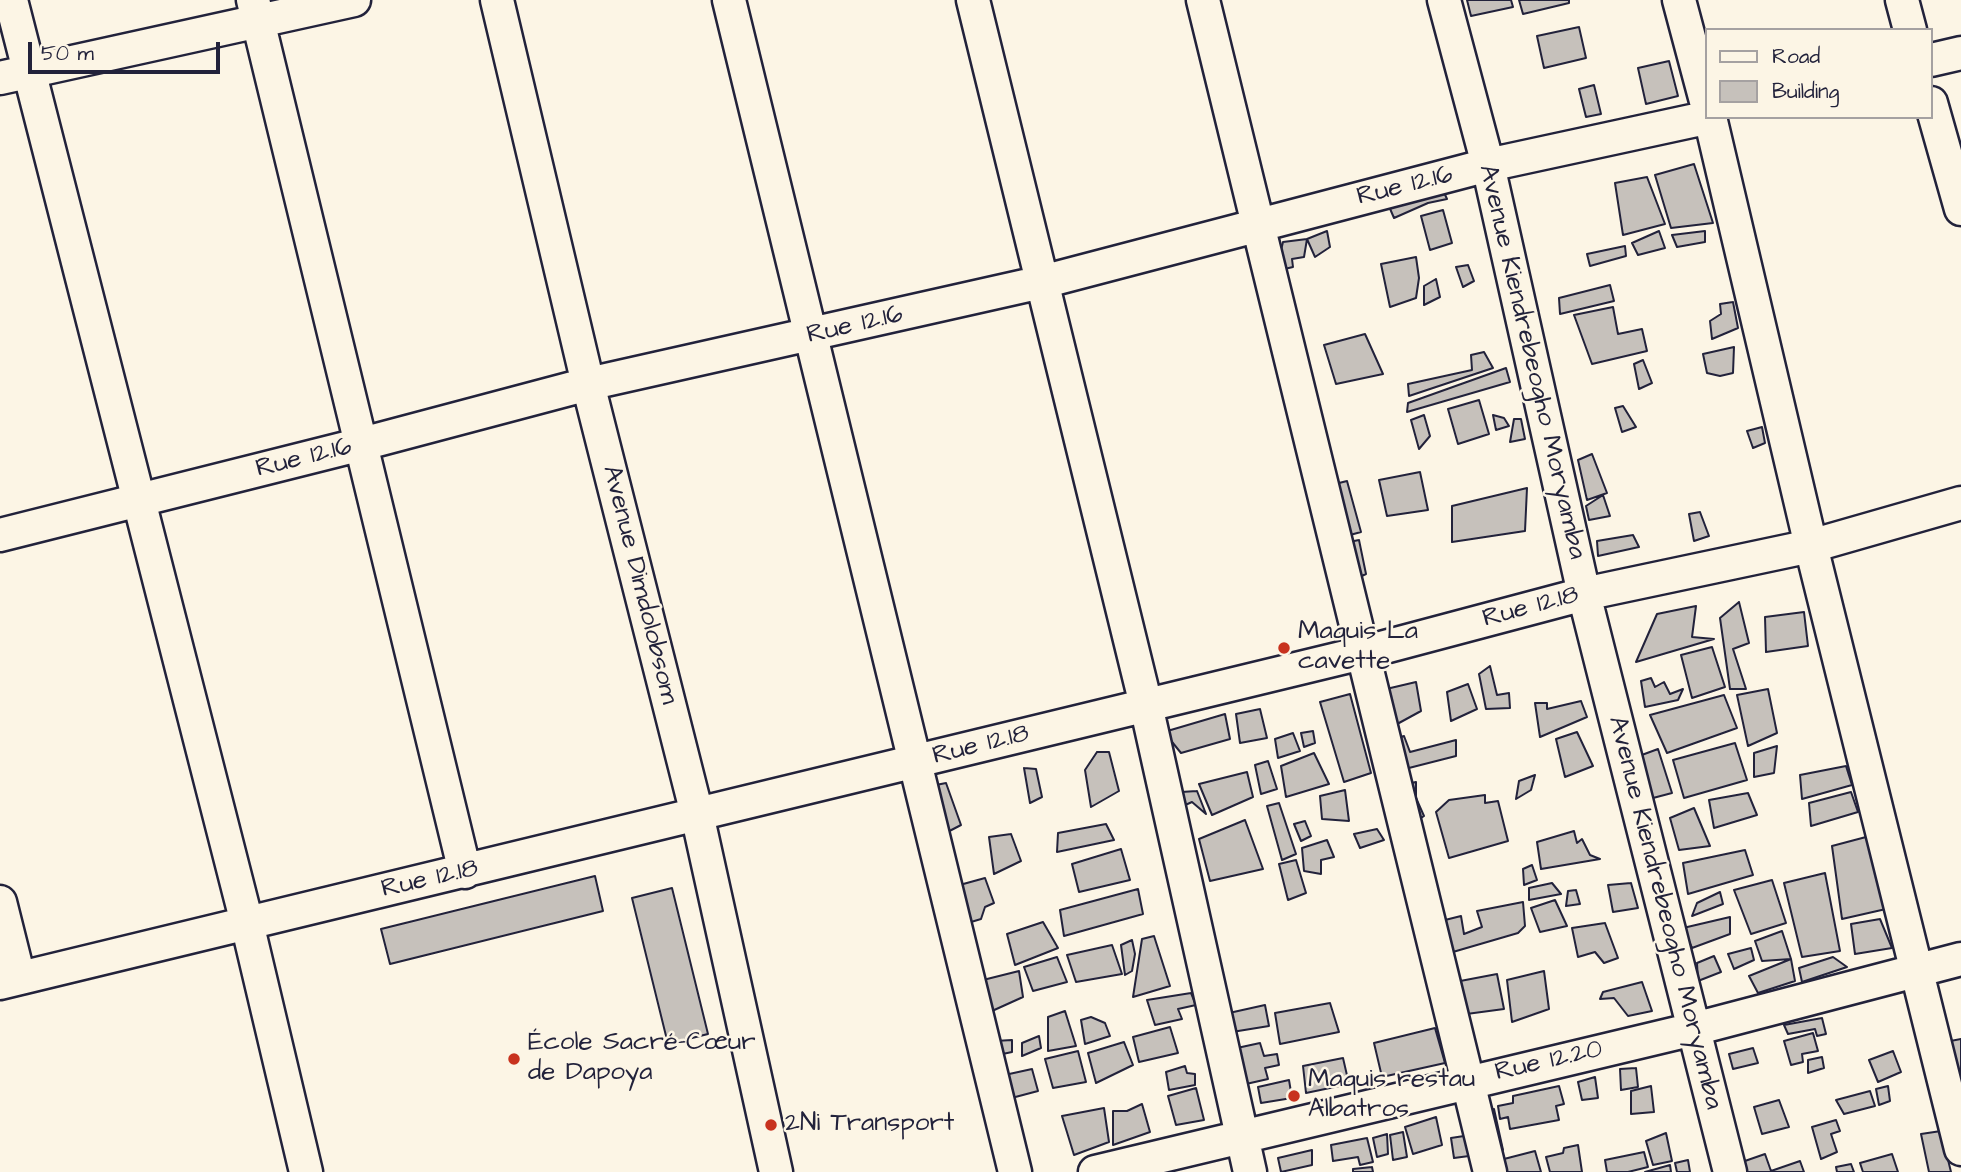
<!DOCTYPE html>
<html>
<head>
<meta charset="utf-8">
<style>
	body { margin:0 }
	#map { position:relative; width:1961px; height:1172px; overflow:hidden; background:#fcf5e5; font-family:"Architects Daughter",sans-serif }
	canvas { display:block }
	.legend { position:absolute; left:1705px; top:28px; width:228px; height:91px; box-sizing:border-box; background:#fcf5e5; border:2px solid #a5a1a1; margin:0; padding:9px 12px; list-style:none; font-size:21px; color:#22223b }
	.legend li { display:flex; align-items:center; gap:14px; height:35px }
	.legend b { width:35px; border:2px solid #a5a1a1 }
	.scale { position:absolute; left:28px; top:42px; width:192px; height:32px; box-sizing:border-box; border:4px solid #22223b; border-top:0; padding-left:9px; font-size:21px; line-height:24px; white-space:nowrap; color:#22223b; -webkit-text-stroke:5px #fcf5e5; paint-order:stroke }
</style>
</head>
<body>
<div id="map">
<canvas width="1961" height="1172"></canvas>
<ul class="legend">
<li><b style="height:9px;background:#fcf5e5"></b>Road</li>
<li><b style="height:19px;background:#c6c1bb"></b>Building</li>
</ul>
<div class="scale">50 m</div>
</div>
<script>
const context = document.querySelector('canvas').getContext('2d');
context.lineJoin = 'round';
function fillPath(path, color) {
  context.fillStyle = color;
  context.fill(path, 'evenodd');
}
function toPath(rows) {
  const path = new Path2D();
  for (const r of rows) {
    path.moveTo(r[0], r[1]);
    for (let i = 2; i < r.length; i += 2) path.lineTo(r[i], r[i + 1]);
  }
  return path;
}
function trace(path, color, width, dash) {
  context.strokeStyle = color;
  context.lineWidth = width;
  context.lineCap = dash ? 'butt' : 'round';
  context.setLineDash(dash || []);
  context.stroke(path);
}
function write(font, color, halo, rows, align = 'center') {
  context.font = font + ' "Architects Daughter",sans-serif';
  context.lineWidth = 5;
  context.setLineDash([]);
  context.textBaseline = 'middle';
  context.strokeStyle = halo;
  context.fillStyle = color;
  for (const [text, x, y, turn = 0] of rows) {
    context.save();
    context.translate(x, y);
    context.rotate((+turn || 0) * Math.PI / 180);
    context.textAlign = isNaN(turn) ? turn : align;
    if (halo) context.strokeText(text, 0, 0);
    context.fillText(text, 0, 0);
    context.restore();
  }
}
const building = toPath([
	[1467,0,1511,0,1513,7,1471,16,1467,0],
	[1519,0,1569,0,1569,3,1523,14,1519,0],
	[1579,27,1586,58,1544,68,1537,36,1579,27],
	[1669,61,1678,96,1646,104,1638,68,1669,61],
	[1594,85,1601,114,1586,117,1579,89,1594,85],
	[1694,164,1713,223,1671,228,1655,175,1694,164],
	[1647,177,1665,224,1623,235,1615,183,1647,177],
	[1442,188,1447,199,1428,203,1394,218,1388,204,1442,188],
	[1443,210,1452,243,1430,250,1421,216,1443,210],
	[1327,231,1330,247,1315,257,1307,239,1327,231],
	[1659,231,1665,248,1638,255,1632,243,1659,231],
	[1705,231,1705,242,1677,247,1672,235,1705,231],
	[1307,239,1304,257,1292,259,1293,267,1276,271,1283,242,1307,239],
	[1625,246,1626,256,1590,266,1587,254,1625,246],
	[1416,257,1419,278,1416,298,1390,307,1381,264,1416,257],
	[1468,265,1474,281,1463,287,1456,267,1468,265],
	[1436,279,1440,297,1424,305,1424,286,1436,279],
	[1610,285,1614,301,1560,314,1559,298,1610,285],
	[1733,302,1738,328,1712,339,1710,321,1721,314,1720,304,1733,302],
	[1613,307,1618,334,1642,329,1647,351,1592,364,1574,315,1613,307],
	[1365,334,1383,374,1336,384,1324,345,1365,334],
	[1734,347,1733,373,1720,376,1707,373,1703,354,1734,347],
	[1484,352,1493,368,1409,396,1408,384,1472,370,1471,355,1484,352],
	[1643,360,1652,383,1639,389,1634,364,1643,360],
	[1506,368,1510,382,1407,412,1408,403,1506,368],
	[1479,400,1489,434,1458,444,1448,409,1479,400],
	[1623,406,1636,427,1622,432,1615,408,1623,406],
	[1424,415,1430,436,1419,449,1411,420,1424,415],
	[1493,415,1504,418,1509,426,1496,430,1493,415],
	[1514,419,1521,419,1525,439,1510,442,1514,419],
	[1762,427,1765,443,1753,448,1747,431,1762,427],
	[1592,454,1607,493,1587,500,1578,460,1592,454],
	[1420,472,1428,510,1387,516,1379,480,1420,472],
	[1347,481,1361,532,1339,538,1331,485,1347,481],
	[1527,488,1525,531,1452,542,1452,506,1527,488],
	[1603,495,1610,516,1589,520,1586,506,1603,495],
	[1700,512,1709,536,1694,541,1689,514,1700,512],
	[1633,535,1639,547,1598,556,1597,541,1633,535],
	[1359,540,1366,574,1351,581,1344,543,1359,540],
	[1739,602,1749,643,1733,649,1746,689,1730,689,1720,618,1739,602],
	[1696,606,1692,637,1714,639,1636,662,1657,614,1696,606],
	[1804,612,1808,646,1766,652,1765,617,1804,612],
	[1712,647,1725,687,1692,698,1681,655,1712,647],
	[1490,666,1497,695,1509,693,1510,708,1486,709,1479,674,1490,666],
	[1651,678,1655,687,1664,682,1670,694,1683,689,1678,700,1645,707,1641,681,1651,678],
	[1416,682,1421,711,1388,729,1382,690,1416,682],
	[1468,684,1477,709,1451,721,1447,692,1468,684],
	[1768,689,1777,733,1748,746,1737,695,1768,689],
	[1350,694,1371,773,1344,782,1320,702,1350,694],
	[1724,695,1737,728,1667,753,1650,715,1724,695],
	[1581,701,1587,717,1540,737,1535,703,1547,703,1547,709,1581,701],
	[1260,709,1267,738,1240,743,1236,714,1260,709],
	[1225,714,1230,739,1181,753,1164,732,1225,714],
	[1313,731,1315,743,1304,747,1301,733,1313,731],
	[1577,732,1593,766,1565,777,1556,739,1577,732],
	[1293,733,1300,751,1278,758,1275,739,1293,733],
	[1404,736,1410,752,1456,740,1456,756,1401,770,1392,740,1404,736],
	[1735,743,1747,780,1684,798,1673,760,1735,743],
	[1777,746,1774,773,1754,777,1754,753,1777,746],
	[1658,749,1672,793,1653,798,1639,756,1658,749],
	[1097,752,1109,752,1119,791,1091,807,1085,770,1097,752],
	[1314,753,1329,784,1286,797,1281,766,1314,753],
	[1268,761,1277,789,1261,794,1255,765,1268,761],
	[1846,766,1852,785,1802,799,1800,775,1846,766],
	[1024,768,1036,769,1042,797,1030,803,1024,768],
	[1247,772,1253,797,1212,815,1199,784,1247,772],
	[1535,775,1531,790,1516,799,1519,781,1535,775],
	[1416,782,1416,798,1424,816,1411,825,1402,785,1416,782],
	[946,783,961,825,938,837,926,787,946,783],
	[1345,790,1349,821,1322,819,1320,796,1345,790],
	[1197,791,1206,814,1192,802,1183,806,1181,792,1197,791],
	[1851,792,1858,812,1811,826,1809,803,1851,792],
	[1748,793,1757,815,1714,828,1709,800,1748,793],
	[1485,795,1485,803,1498,801,1508,841,1449,858,1436,812,1449,800,1485,795],
	[1279,803,1296,854,1282,860,1267,806,1279,803],
	[1694,808,1710,846,1679,850,1670,818,1694,808],
	[1245,820,1263,869,1210,881,1199,839,1245,820],
	[1305,821,1311,836,1301,841,1294,824,1305,821],
	[1106,824,1114,840,1057,852,1058,833,1106,824],
	[1377,829,1384,840,1360,848,1354,834,1377,829],
	[1574,831,1577,843,1582,839,1590,855,1600,859,1541,869,1537,842,1574,831],
	[1011,834,1021,861,994,874,989,837,1011,834],
	[1866,837,1886,909,1842,919,1832,846,1866,837],
	[1327,840,1334,857,1321,860,1321,874,1304,871,1302,848,1327,840],
	[1121,849,1130,880,1079,892,1072,864,1121,849],
	[1745,850,1753,875,1688,894,1683,863,1745,850],
	[1296,860,1306,893,1288,900,1279,864,1296,860],
	[1532,865,1537,880,1524,885,1523,869,1532,865],
	[1825,873,1840,951,1802,957,1784,883,1825,873],
	[595,876,603,911,390,964,381,929,595,876],
	[985,878,994,903,985,907,981,919,961,925,956,886,985,878],
	[1772,880,1786,923,1751,934,1734,890,1772,880],
	[1552,883,1561,894,1529,900,1529,888,1552,883],
	[1631,883,1638,908,1613,912,1608,885,1631,883],
	[672,888,708,1034,668,1044,632,898,672,888],
	[1138,889,1143,914,1064,936,1060,910,1138,889],
	[1576,890,1580,904,1566,906,1568,891,1576,890],
	[1720,892,1723,904,1692,916,1697,903,1720,892],
	[1555,900,1567,926,1540,932,1531,908,1555,900],
	[1523,902,1525,926,1518,933,1446,954,1437,922,1461,916,1464,934,1482,927,1477,911,1523,902],
	[1730,917,1730,934,1692,948,1683,928,1730,917],
	[1880,919,1892,948,1855,954,1851,924,1880,919],
	[1043,922,1058,948,1015,965,1007,934,1043,922],
	[1605,923,1618,958,1604,963,1595,952,1578,957,1572,928,1605,923],
	[1782,931,1791,959,1762,961,1755,941,1782,931],
	[1154,936,1170,986,1133,997,1142,939,1154,936],
	[1132,940,1135,954,1132,971,1125,975,1121,945,1132,940],
	[1112,945,1122,974,1076,982,1067,955,1112,945],
	[1751,948,1754,960,1734,969,1728,954,1751,948],
	[1714,956,1721,972,1698,981,1697,963,1714,956],
	[1057,957,1067,982,1033,991,1024,967,1057,957],
	[1833,957,1847,967,1802,982,1799,968,1833,957],
	[1791,959,1795,981,1758,993,1749,976,1791,959],
	[1019,971,1023,997,992,1011,983,980,1019,971],
	[1544,971,1549,1009,1512,1022,1507,980,1544,971],
	[1497,974,1504,1009,1459,1015,1455,982,1497,974],
	[1642,982,1652,1011,1628,1016,1614,998,1600,999,1603,992,1642,982],
	[1191,993,1196,1005,1178,1009,1182,1019,1155,1025,1147,1000,1191,993],
	[1330,1003,1339,1032,1280,1044,1275,1013,1330,1003],
	[1265,1005,1269,1026,1232,1032,1229,1013,1265,1005],
	[1065,1011,1076,1046,1048,1051,1048,1017,1065,1011],
	[1091,1017,1105,1023,1110,1036,1085,1044,1081,1020,1091,1017],
	[1822,1018,1826,1034,1817,1036,1815,1029,1788,1034,1784,1025,1822,1018],
	[1170,1027,1178,1053,1139,1062,1133,1037,1170,1027],
	[1435,1028,1445,1063,1382,1077,1374,1043,1435,1028],
	[1813,1033,1818,1051,1802,1054,1803,1062,1791,1065,1784,1041,1813,1033],
	[1039,1036,1041,1048,1022,1056,1022,1043,1039,1036],
	[1961,1039,1961,1082,1949,1085,1940,1043,1961,1039],
	[1012,1040,1012,1052,998,1055,995,1041,1012,1040],
	[1124,1042,1133,1065,1096,1083,1088,1053,1124,1042],
	[1260,1043,1264,1056,1277,1054,1279,1065,1265,1068,1268,1079,1246,1084,1237,1048,1260,1043],
	[1753,1048,1758,1063,1733,1069,1729,1054,1753,1048],
	[1078,1051,1086,1082,1053,1088,1045,1059,1078,1051],
	[1893,1051,1901,1072,1878,1082,1869,1060,1893,1051],
	[1822,1057,1824,1068,1808,1073,1808,1060,1822,1057],
	[1343,1058,1349,1084,1306,1093,1303,1066,1343,1058],
	[1185,1066,1187,1073,1195,1074,1195,1085,1169,1090,1166,1072,1185,1066],
	[1636,1068,1638,1087,1621,1090,1620,1069,1636,1068],
	[1032,1069,1038,1091,1004,1100,1000,1076,1032,1069],
	[1595,1077,1598,1098,1582,1100,1578,1082,1595,1077],
	[1289,1080,1292,1098,1261,1103,1258,1087,1289,1080],
	[1559,1086,1564,1104,1556,1106,1559,1120,1510,1129,1508,1117,1500,1119,1498,1106,1513,1103,1513,1096,1559,1086],
	[1651,1086,1654,1112,1631,1114,1631,1091,1651,1086],
	[1888,1086,1890,1101,1879,1105,1876,1089,1888,1086],
	[1196,1088,1204,1120,1176,1125,1168,1096,1196,1088],
	[1870,1091,1875,1106,1844,1114,1836,1100,1870,1091],
	[1779,1100,1789,1127,1762,1134,1754,1107,1779,1100],
	[1142,1104,1150,1132,1113,1145,1113,1111,1127,1111,1142,1104],
	[1104,1108,1109,1142,1074,1155,1062,1116,1104,1108],
	[1494,1109,1503,1150,1490,1152,1481,1113,1494,1109],
	[1436,1117,1442,1145,1413,1154,1405,1127,1436,1117],
	[1836,1120,1840,1131,1831,1134,1837,1152,1821,1159,1812,1127,1836,1120],
	[1941,1131,1951,1172,1929,1172,1921,1134,1941,1131],
	[1403,1132,1407,1157,1393,1160,1390,1135,1403,1132],
	[1666,1133,1672,1161,1653,1165,1646,1141,1666,1133],
	[1387,1134,1388,1154,1377,1157,1373,1138,1387,1134],
	[1464,1136,1469,1156,1454,1158,1451,1138,1464,1136],
	[1367,1138,1373,1162,1360,1165,1358,1157,1333,1161,1331,1145,1367,1138],
	[1578,1145,1582,1172,1550,1172,1546,1157,1563,1153,1564,1148,1578,1145],
	[1312,1150,1312,1165,1281,1172,1278,1158,1312,1150],
	[1535,1151,1541,1172,1507,1172,1504,1159,1535,1151],
	[1644,1152,1648,1167,1628,1172,1607,1172,1605,1160,1644,1152],
	[1765,1154,1771,1171,1800,1161,1804,1172,1744,1172,1742,1162,1765,1154],
	[1892,1154,1898,1172,1863,1172,1860,1163,1892,1154],
	[1688,1160,1690,1172,1677,1172,1675,1163,1688,1160],
	[1851,1164,1854,1172,1837,1172,1836,1167,1851,1164],
	[1670,1165,1671,1172,1645,1172,1670,1165],
	[1372,1167,1373,1172,1353,1172,1353,1169,1372,1167]
]);
fillPath(building, '#c6c1bb');
trace(building, '#22223b', 2);
const minor = toPath([
	[11,0,247,923,306,1172],
	[253,0,465,872],
	[497,0,588,384,697,814,776,1172],
	[729,0,1015,1172],
	[973,0,1146,705,1250,1172],
	[1203,0,1490,1172],
	[1444,0,1488,165,1584,594,1730,1172],
	[1679,0,1707,105],
	[1902,0,1910,30],
	[1931,60,1961,53],
	[0,78,354,0],
	[1931,103,1961,209],
	[1710,117,1811,546,1961,1149],
	[0,535,362,444,588,384,1042,282,1488,165,1710,117],
	[0,902,19,978],
	[0,983,1362,653,1584,594,1811,546,1961,503],
	[1095,1172,1694,1029,1961,959]
]);
trace(minor, '#22223b', 37);
trace(minor, '#fcf5e5', 32);
for (const [x, y, r, color] of [
	[1284,648,7,"#c8321e"],
	[514,1059,7,"#c8321e"],
	[1294,1096,7,"#c8321e"],
	[771,1125,7,"#c8321e"]
]) {
  const dot = new Path2D();
  dot.arc(x, y, r, 0, 2 * Math.PI);
  context.fillStyle = color;
  context.fill(dot);
  trace(dot, '#fcf5e5', 2.5);
}
write('26px', '#22223b', '#fcf5e5', [
	["Rue 12.16",1405,187,-14],
	["Rue 12.16",855,326,-13],
	["Avenue Kiendrebeogho Moryamba",1531,362,77],
	["Rue 12.16",304,459,-14],
	["Avenue Dimdolobsom",639,585,76],
	["Rue 12.18",1531,608,-15],
	["Rue 12.18",981,746,-14],
	["Rue 12.18",430,880,-13],
	["Avenue Kiendrebeogho Moryamba",1664,913,76],
	["Rue 12.20",1549,1062,-13]
]);
write('26px', '#22223b', '#fcf5e5', [
	["Maquis La",1298,633],
	["cavette",1298,663],
	["École Sacré-Cœur",528,1044],
	["de Dapoya",528,1074],
	["Maquis restau",1308,1081],
	["Albatros",1308,1111],
	["2Ni Transport",785,1125]
], 'left');
</script>
</body>
</html>
